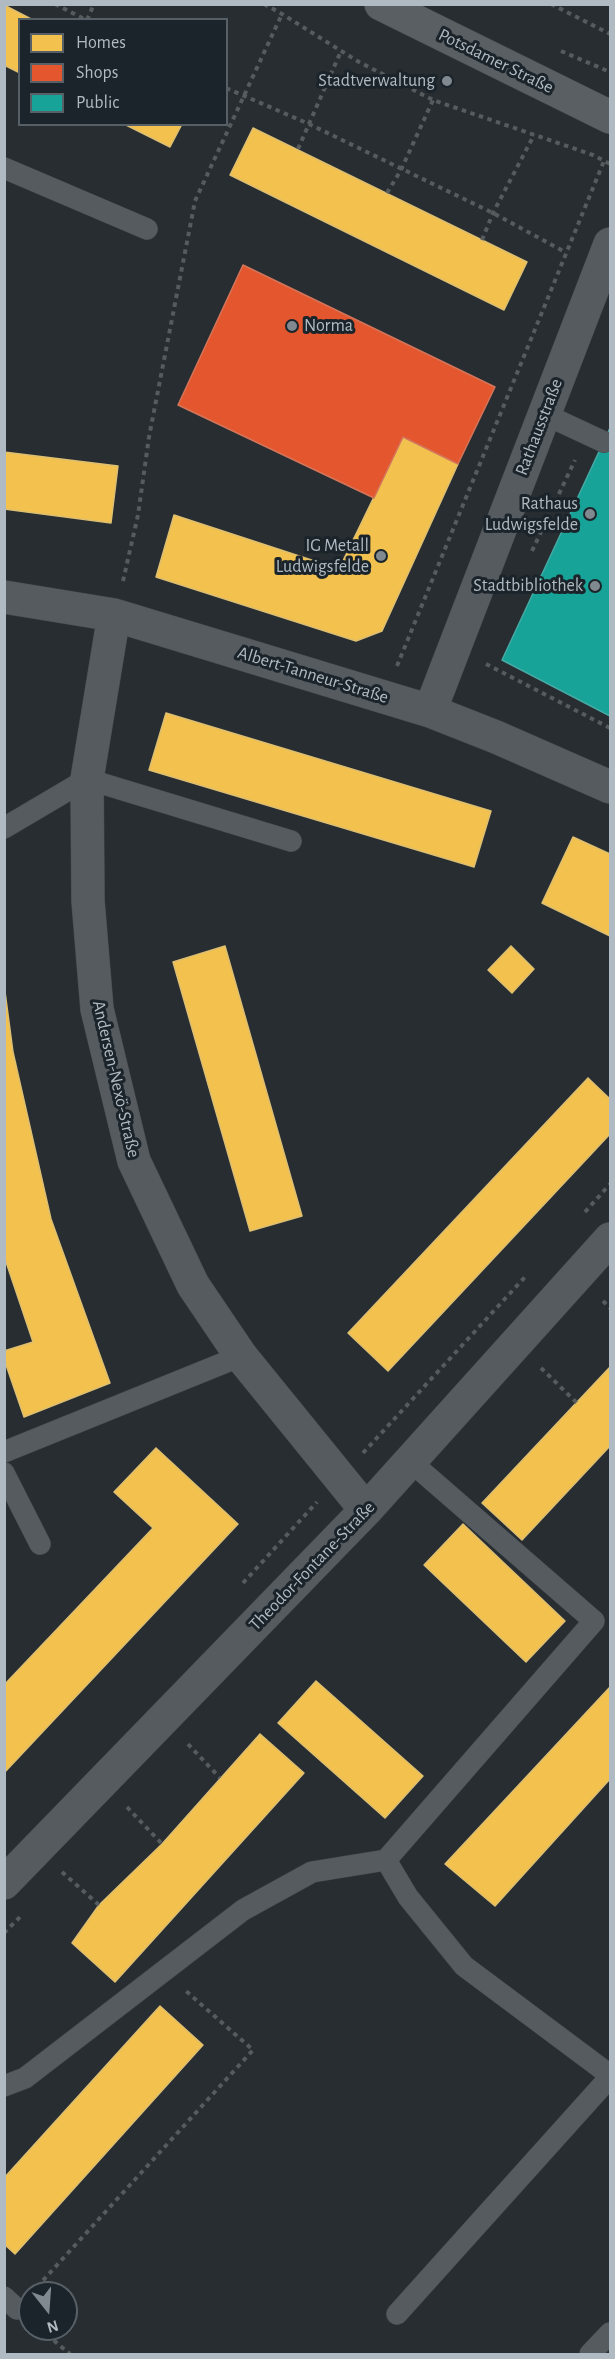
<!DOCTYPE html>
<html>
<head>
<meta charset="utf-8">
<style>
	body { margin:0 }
	#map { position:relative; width:615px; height:2359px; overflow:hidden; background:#272d31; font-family:"Alegreya Sans",sans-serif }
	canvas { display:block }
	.frame { position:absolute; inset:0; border:6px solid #b0bac2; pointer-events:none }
	.legend { position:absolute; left:18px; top:18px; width:210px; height:108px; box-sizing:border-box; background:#1b242a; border:2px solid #576067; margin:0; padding:8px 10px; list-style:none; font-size:18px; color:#b0bac2 }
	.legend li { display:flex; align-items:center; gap:12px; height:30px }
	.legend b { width:30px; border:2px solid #576067 }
	.north { position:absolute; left:18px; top:2281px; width:60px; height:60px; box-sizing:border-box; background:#1b242a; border:2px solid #576067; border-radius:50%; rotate:163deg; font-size:16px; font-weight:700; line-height:24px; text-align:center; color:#b0bac2 }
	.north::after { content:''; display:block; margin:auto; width:21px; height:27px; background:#80898f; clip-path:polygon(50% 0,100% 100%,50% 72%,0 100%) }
</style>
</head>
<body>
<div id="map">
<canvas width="615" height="2359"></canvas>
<div class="frame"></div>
<ul class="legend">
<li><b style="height:16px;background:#f2c14e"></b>Homes</li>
<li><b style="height:16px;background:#e4572e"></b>Shops</li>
<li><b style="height:16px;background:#17a398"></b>Public</li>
</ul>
<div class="north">N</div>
</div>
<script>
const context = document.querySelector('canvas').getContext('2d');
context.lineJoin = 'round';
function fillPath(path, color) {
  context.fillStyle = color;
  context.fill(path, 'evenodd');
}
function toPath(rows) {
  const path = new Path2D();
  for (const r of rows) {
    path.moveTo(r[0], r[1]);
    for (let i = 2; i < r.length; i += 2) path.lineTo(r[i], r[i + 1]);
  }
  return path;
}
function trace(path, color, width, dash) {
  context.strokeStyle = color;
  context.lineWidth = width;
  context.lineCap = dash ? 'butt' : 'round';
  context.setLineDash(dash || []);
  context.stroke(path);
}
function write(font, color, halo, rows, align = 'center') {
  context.font = font + ' "Alegreya Sans",sans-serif';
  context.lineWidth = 6;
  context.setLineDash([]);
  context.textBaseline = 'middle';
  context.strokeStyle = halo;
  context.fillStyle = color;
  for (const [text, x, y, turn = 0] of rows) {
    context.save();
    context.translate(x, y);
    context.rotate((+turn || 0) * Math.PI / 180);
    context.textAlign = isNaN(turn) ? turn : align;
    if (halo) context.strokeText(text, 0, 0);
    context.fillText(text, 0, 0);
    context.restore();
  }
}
const homes = toPath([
	[4,5,33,20,20,20,20,73,4,65,4,5],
	[124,124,182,124,170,147,124,124],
	[253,128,527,262,504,310,230,175,253,128],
	[403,437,458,464,382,631,356,641,156,577,174,515,339,569,403,437],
	[4,452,118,466,111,523,4,509,4,452],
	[166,713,491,811,474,867,149,770,166,713],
	[573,837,610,854,610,936,542,903,573,837],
	[225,946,302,1216,250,1231,173,962,225,946],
	[511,946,534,969,512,993,488,970,511,946],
	[4,984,13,1052,51,1219,110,1383,24,1417,4,1359,4,1351,33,1342,4,1256,4,984],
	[588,1078,610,1099,610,1134,388,1371,348,1333,588,1078],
	[610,1367,610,1446,522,1540,482,1503,610,1367],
	[156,1448,238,1524,4,1773,4,1685,153,1528,114,1492,156,1448],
	[463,1524,565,1621,526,1662,424,1565,463,1524],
	[316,1681,423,1776,385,1818,278,1723,316,1681],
	[610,1687,610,1779,495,1906,445,1864,610,1687],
	[260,1734,304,1773,115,1982,72,1943,99,1905,162,1844,260,1734],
	[160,2006,203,2045,15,2254,4,2244,4,2178,160,2006]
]);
fillPath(homes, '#f2c14e');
trace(homes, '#debf71', 1.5);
const shops = toPath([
	[243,265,495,387,458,464,403,437,374,498,178,405,243,265]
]);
fillPath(shops, '#e4572e');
trace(shops, '#d4755a', 1.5);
const public = toPath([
	[610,428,610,716,502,660,610,428]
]);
fillPath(public, '#17a398');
trace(public, '#45aaa5', 1.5);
const service = toPath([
	[4,168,147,229],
	[544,414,604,442],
	[4,828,87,779,291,841],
	[4,1452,241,1356],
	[4,1473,40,1544],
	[386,1860,408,1897,464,1966,610,2075],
	[4,2086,25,2078,243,1910,312,1872,386,1860,594,1621,411,1462],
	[4,2297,17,2309],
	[397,2314,610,2077],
	[590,2354,610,2333]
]);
const minor = toPath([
	[4,597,114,615,430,711,496,737,610,787],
	[114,615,87,779,88,901,97,1009,134,1161,193,1285,241,1356,366,1510],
	[430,711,610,244],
	[4,1883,366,1510,610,1239]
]);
const secondary = toPath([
	[381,4,610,117]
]);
trace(service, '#44494c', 22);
trace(minor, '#44494c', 34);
trace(secondary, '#44494c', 34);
trace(toPath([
	[55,4,86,20],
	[264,4,282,14,359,62,433,100,593,155,610,164],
	[551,4,610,34],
	[87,20,94,4],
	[561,51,610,72],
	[226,88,309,124,493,213,565,252],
	[298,149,341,51],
	[387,193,401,170,433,100],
	[482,240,493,213,534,135],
	[532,551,575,460],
	[123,581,138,515,149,437,195,201,282,14],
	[486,664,610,728],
	[397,666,604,161],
	[585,1212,610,1184],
	[603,1301,610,1308],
	[541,1368,577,1403],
	[363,1453,525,1277],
	[243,1583,317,1502],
	[188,1744,220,1778],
	[127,1807,162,1844],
	[62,1872,99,1905],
	[4,1933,22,1915],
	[37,2287,253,2050,186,1991],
	[40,2329,70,2354]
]), '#565b5e', 4, [4.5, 4.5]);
trace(service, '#565b60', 21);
trace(minor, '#565b60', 33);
trace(secondary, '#5a5f64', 33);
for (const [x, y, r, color] of [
	[447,81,6,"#80898f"],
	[292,326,6,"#80898f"],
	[590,514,6,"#80898f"],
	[381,556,6,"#80898f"],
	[595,586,6,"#80898f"]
]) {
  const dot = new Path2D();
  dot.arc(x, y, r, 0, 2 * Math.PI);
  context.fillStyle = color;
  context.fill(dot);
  trace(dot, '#1b242a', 2);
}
write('18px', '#b0bac2', '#1b242a', [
	["Potsdamer Straße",496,61,26],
	["Rathausstraße",539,427,-69],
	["Albert-Tanneur-Straße",313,675,17],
	["Andersen-Nexö-Straße",116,1079,77],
	["Theodor-Fontane-Straße",312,1566,-46]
]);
write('18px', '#b0bac2', '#1b242a', [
	["Stadtverwaltung",435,81],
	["Norma",304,326,"left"],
	["Rathaus",578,504],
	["Ludwigsfelde",578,525],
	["IG Metall",369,546],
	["Ludwigsfelde",369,567],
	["Stadtbibliothek",583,586]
], 'right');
</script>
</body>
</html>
